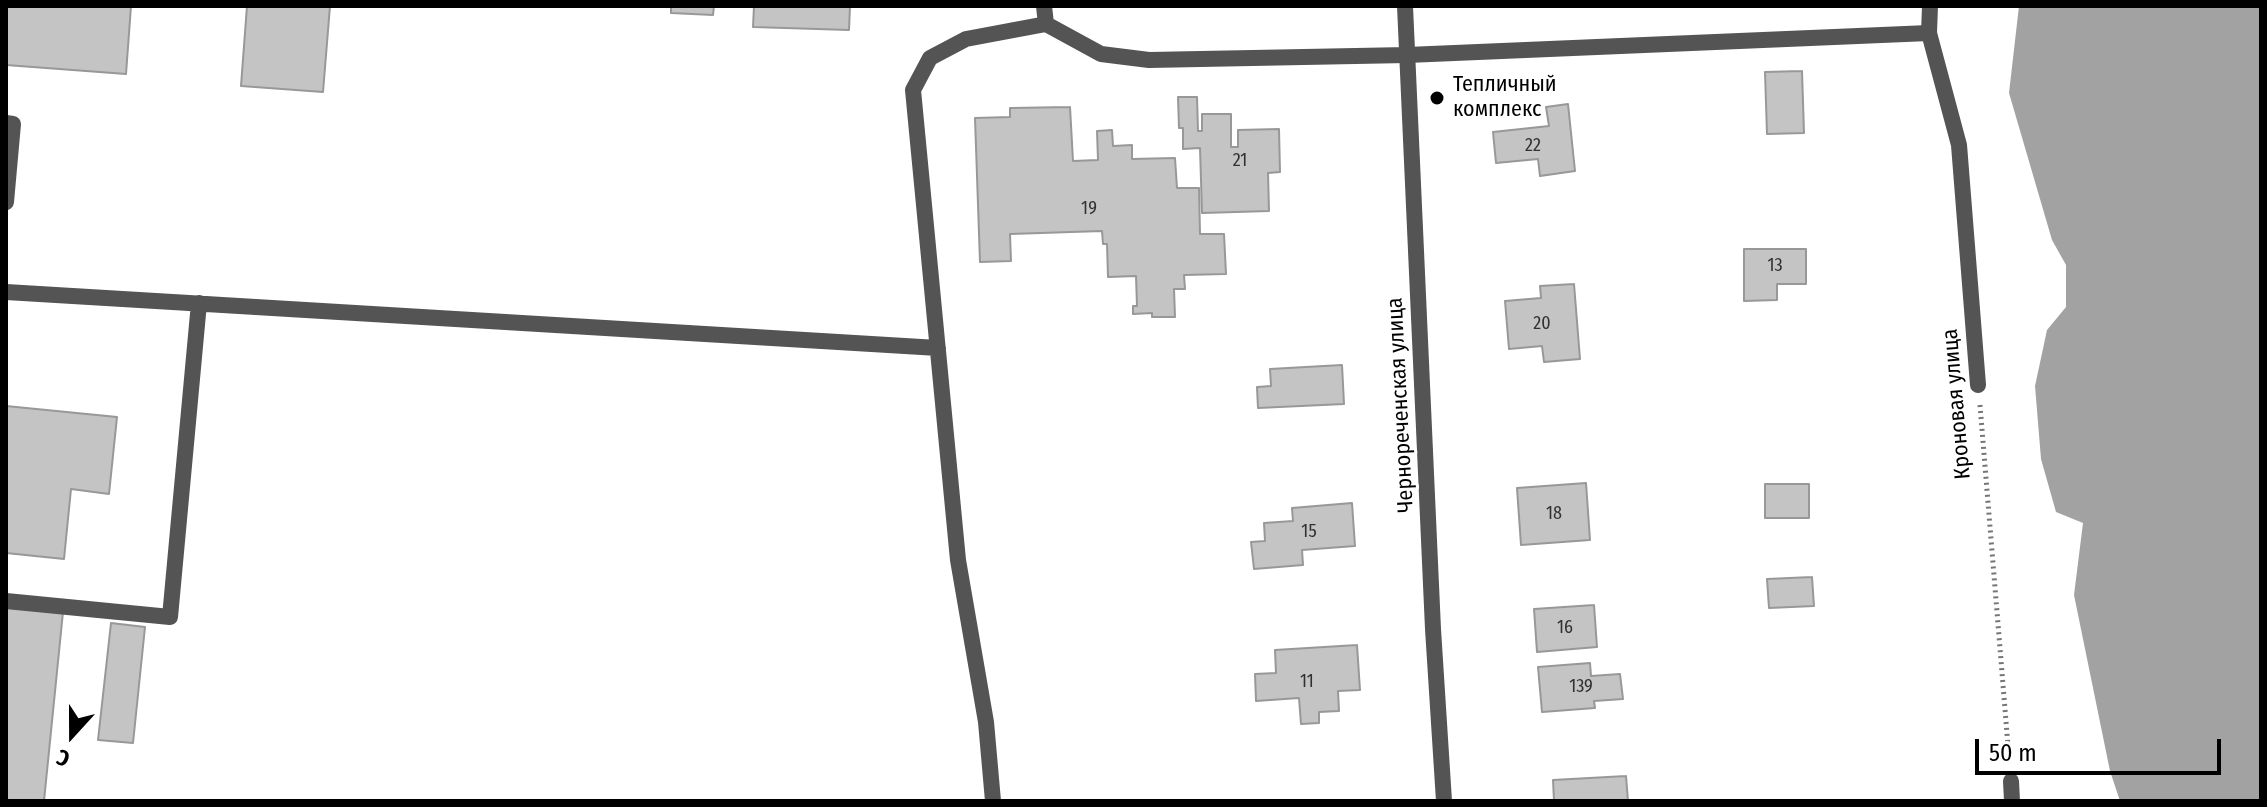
<!DOCTYPE html>
<html>
<head>
<meta charset="utf-8">
<style>
	body { margin:0 }
	#map { position:relative; width:2267px; height:807px; overflow:hidden; background:#fff; font-family:"Fira Sans Condensed",sans-serif }
	canvas { display:block }
	.frame { position:absolute; inset:0; border:8px solid #000; pointer-events:none }
	.north { position:absolute; left:32px; top:695px; width:80px; height:80px; -webkit-text-stroke:6px #fff; paint-order:stroke; rotate:201deg; font-size:22px; font-weight:700; line-height:32px; text-align:center; color:#000 }
	.north::after { content:''; display:block; margin:auto; width:28px; height:36px; background:#000; clip-path:polygon(50% 0,100% 100%,50% 72%,0 100%) }
	.scale { position:absolute; left:1975px; top:739px; width:246px; height:36px; box-sizing:border-box; border:4px solid #000; border-top:0; padding-left:10px; font-size:24px; line-height:28px; white-space:nowrap; color:#000; -webkit-text-stroke:6px #fff; paint-order:stroke }
</style>
</head>
<body>
<div id="map">
<canvas width="2267" height="807"></canvas>
<div class="frame"></div>
<div class="north">С</div>
<div class="scale">50 m</div>
</div>
<script>
const context = document.querySelector('canvas').getContext('2d');
context.lineJoin = 'round';
function fillPath(path, color) {
  context.fillStyle = color;
  context.fill(path, 'evenodd');
}
function toPath(rows) {
  const path = new Path2D();
  for (const r of rows) {
    path.moveTo(r[0], r[1]);
    for (let i = 2; i < r.length; i += 2) path.lineTo(r[i], r[i + 1]);
  }
  return path;
}
function trace(path, color, width, dash) {
  context.strokeStyle = color;
  context.lineWidth = width;
  context.lineCap = dash ? 'butt' : 'round';
  context.setLineDash(dash || []);
  context.stroke(path);
}
function write(font, color, halo, rows, align = 'center') {
  context.font = font + ' "Fira Sans Condensed",sans-serif';
  context.lineWidth = 6;
  context.setLineDash([]);
  context.textBaseline = 'middle';
  context.strokeStyle = halo;
  context.fillStyle = color;
  for (const [text, x, y, turn = 0] of rows) {
    context.save();
    context.translate(x, y);
    context.rotate((+turn || 0) * Math.PI / 180);
    context.textAlign = isNaN(turn) ? turn : align;
    if (halo) context.strokeText(text, 0, 0);
    context.fillText(text, 0, 0);
    context.restore();
  }
}
fillPath(toPath([
	[2019,6,2261,6,2261,801,2120,801,2110,771,2074,595,2083,523,2056,512,2041,459,2035,386,2047,330,2066,307,2066,265,2052,240,2009,93]
]), '#a2a2a2');
const building = toPath([
	[6,6,131,6,126,74,6,65,6,6],
	[247,6,330,6,323,92,241,86,247,6],
	[671,6,714,6,713,15,671,13,671,6],
	[754,6,850,6,849,30,753,27,754,6],
	[1802,71,1804,133,1767,134,1765,72,1802,71],
	[1178,97,1197,97,1198,131,1202,131,1202,114,1231,114,1231,147,1238,147,1238,130,1279,129,1280,172,1268,173,1269,211,1202,213,1200,148,1183,149,1183,128,1179,128,1178,97],
	[1568,104,1575,171,1540,176,1538,159,1496,163,1493,132,1549,126,1546,107,1568,104],
	[1070,107,1073,161,1098,160,1097,131,1112,130,1113,146,1132,145,1132,159,1175,158,1177,188,1199,188,1200,234,1224,234,1226,274,1184,275,1185,289,1174,289,1175,317,1152,317,1152,313,1133,314,1133,306,1137,306,1136,276,1108,277,1107,244,1103,244,1102,231,1010,234,1011,261,980,262,975,118,1010,117,1010,108,1070,107],
	[1744,249,1806,249,1806,284,1777,284,1777,300,1744,301,1744,249],
	[1574,284,1580,359,1544,362,1542,346,1509,349,1505,301,1541,298,1540,286,1574,284],
	[1342,365,1344,404,1258,408,1257,387,1271,386,1270,369,1342,365],
	[6,406,117,417,109,494,71,489,64,559,6,553,6,406],
	[1586,483,1590,540,1521,545,1517,488,1586,483],
	[1765,484,1809,484,1809,518,1765,518,1765,484],
	[1352,503,1355,546,1302,550,1303,565,1254,569,1251,542,1265,541,1264,523,1293,521,1292,508,1352,503],
	[1812,577,1814,606,1769,608,1767,579,1812,577],
	[1594,605,1597,647,1537,652,1534,609,1594,605],
	[6,607,63,612,44,801,6,801,6,607],
	[111,623,145,627,133,743,98,740,111,623],
	[1357,645,1360,690,1338,691,1339,711,1319,712,1319,723,1301,724,1299,698,1256,701,1255,674,1276,673,1275,650,1357,645],
	[1590,663,1591,676,1620,674,1623,699,1594,701,1595,708,1542,712,1538,667,1590,663],
	[1626,776,1628,801,1554,801,1553,780,1626,776]
]);
fillPath(building, '#c4c4c4');
trace(building, '#989898', 2);
trace(toPath([
	[1980,405,2009,758]
]), '#767676', 5, [2, 4]);
trace(toPath([
	[1044,6,1046,24],
	[6,123,13,124,6,202],
	[6,292,938,348],
	[6,601,170,617,199,303],
	[993,801,986,722,958,560,913,90,930,58,966,39,1046,24,1101,54,1149,60,1407,55,1929,33]
]), '#545454', 16);
trace(toPath([
	[1930,6,1929,33,1959,145,1978,385],
	[2011,781,2012,801]
]), '#545454', 16);
trace(toPath([
	[1405,6,1433,629,1444,801]
]), '#545454', 16);
for (const [x, y, r, color] of [
	[1437,98,8,"#000"]
]) {
  const dot = new Path2D();
  dot.arc(x, y, r, 0, 2 * Math.PI);
  context.fillStyle = color;
  context.fill(dot);
  trace(dot, '#fff', 3);
}
write('18px', '#313131', null, [
	["22",1533,146],
	["21",1240,161],
	["19",1089,209],
	["13",1775,266],
	["20",1542,324],
	["18",1554,514],
	["15",1309,532],
	["16",1565,628],
	["11",1307,682],
	["139",1581,687]
]);
write('22px', '#000', '#fff', [
	["Тепличный",1453,85],
	["комплекс",1453,110]
], 'left');
write('22px', '#000', '#fff', [
	["Кроновая улица",1957,404,-95],
	["Чернореченская улица",1401,405,-93]
]);
</script>
</body>
</html>
